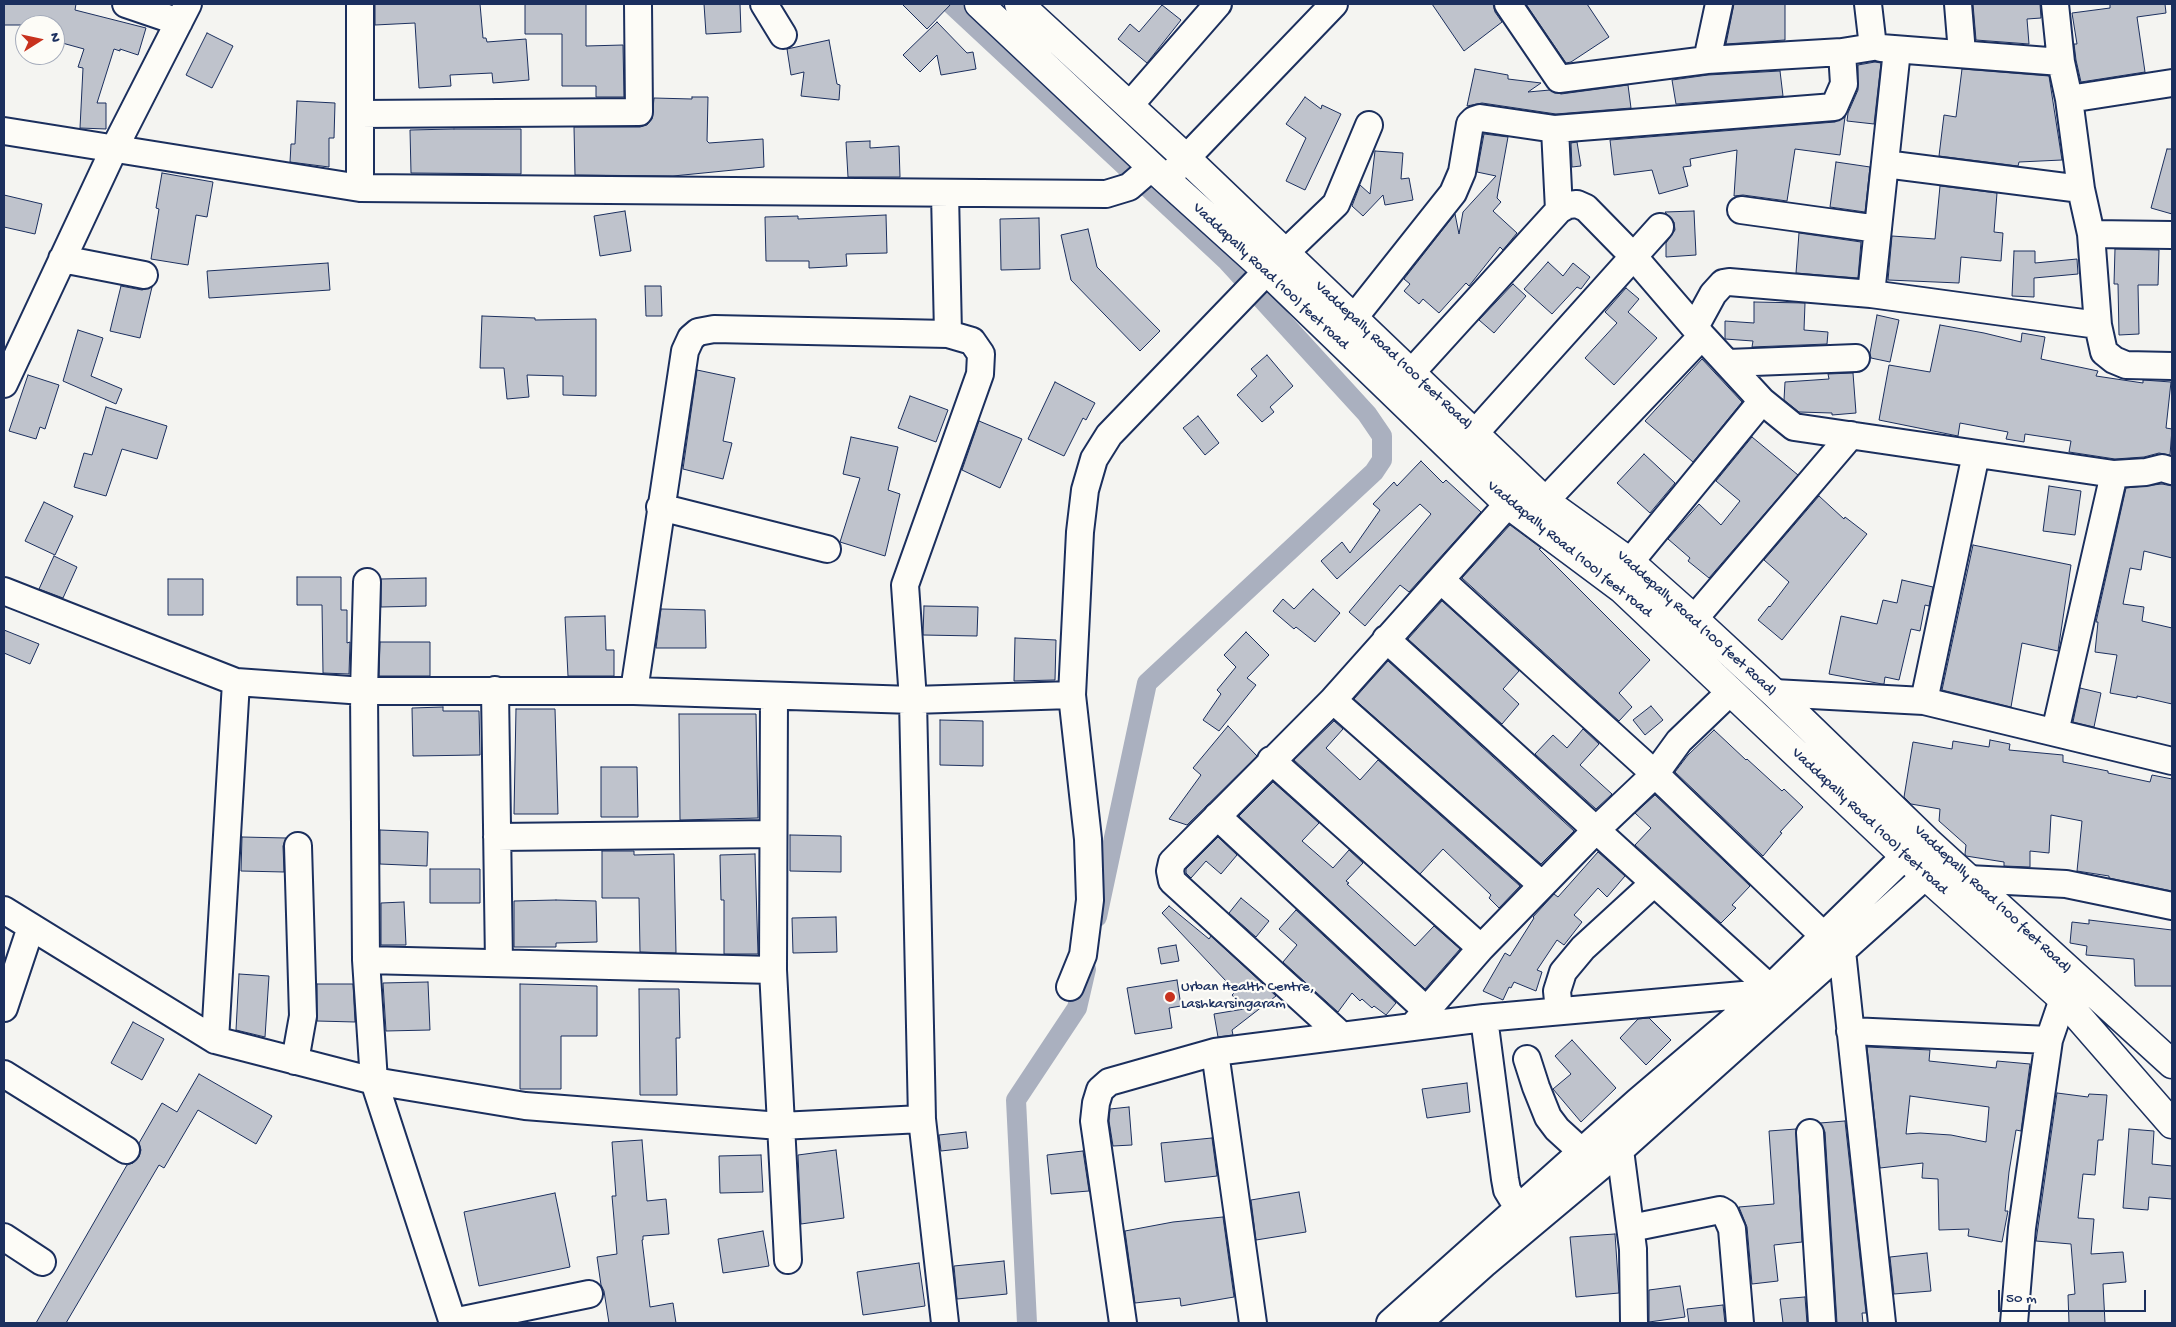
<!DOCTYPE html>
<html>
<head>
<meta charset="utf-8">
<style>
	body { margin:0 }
	#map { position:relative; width:2176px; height:1327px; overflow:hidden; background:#f4f4f1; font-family:"Gochi Hand",sans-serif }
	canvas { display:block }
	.frame { position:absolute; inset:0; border:5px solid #1b2f5e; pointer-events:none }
	.north { position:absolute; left:15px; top:15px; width:50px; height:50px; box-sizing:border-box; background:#fdfcf7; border:1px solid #a3aaba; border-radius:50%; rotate:80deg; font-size:14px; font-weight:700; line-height:20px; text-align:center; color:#1b2f5e }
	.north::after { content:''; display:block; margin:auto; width:18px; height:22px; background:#c8321e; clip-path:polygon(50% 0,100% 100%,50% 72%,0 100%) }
	.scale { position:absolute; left:1998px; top:1290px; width:148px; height:22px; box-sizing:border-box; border:2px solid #1b2f5e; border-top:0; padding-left:6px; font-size:15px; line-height:18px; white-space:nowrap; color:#1b2f5e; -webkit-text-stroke:4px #fdfcf7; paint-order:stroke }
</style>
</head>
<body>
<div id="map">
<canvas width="2176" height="1327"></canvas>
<div class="frame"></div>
<div class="north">N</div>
<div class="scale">50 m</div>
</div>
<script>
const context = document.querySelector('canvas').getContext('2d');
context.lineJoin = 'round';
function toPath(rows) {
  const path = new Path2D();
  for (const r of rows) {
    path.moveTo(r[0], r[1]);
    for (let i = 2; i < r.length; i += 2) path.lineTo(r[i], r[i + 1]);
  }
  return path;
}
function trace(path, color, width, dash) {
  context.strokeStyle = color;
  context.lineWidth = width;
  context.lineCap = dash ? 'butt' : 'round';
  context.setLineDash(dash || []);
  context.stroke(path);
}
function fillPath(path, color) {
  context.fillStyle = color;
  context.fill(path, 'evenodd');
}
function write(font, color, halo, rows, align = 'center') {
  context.font = font + ' "Gochi Hand",sans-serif';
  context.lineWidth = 4.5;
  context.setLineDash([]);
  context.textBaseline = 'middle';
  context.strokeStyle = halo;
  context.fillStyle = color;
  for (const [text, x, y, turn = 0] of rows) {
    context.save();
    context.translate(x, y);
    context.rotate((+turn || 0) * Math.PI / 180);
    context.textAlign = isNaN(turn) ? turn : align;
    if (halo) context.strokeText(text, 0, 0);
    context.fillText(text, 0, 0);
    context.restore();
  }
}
trace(toPath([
	[951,4,1227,261,1367,414,1382,436,1382,460,1374,472,1147,683,1097,917],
	[1027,1323,1016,1100,1077,1008,1086,969]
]), '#aab0bf', 20);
const building = toPath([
	[4,4,76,4,75,10,146,28,138,55,120,49,120,51,114,49,97,103,106,103,106,129,80,128,83,68,78,67,84,49,55,41,55,25,4,25,4,4],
	[375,4,480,4,483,38,486,38,487,42,526,39,529,80,493,83,492,73,450,75,451,86,419,88,415,23,375,25,375,4],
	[525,4,586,4,586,46,623,45,624,97,596,97,596,86,562,86,562,34,525,34,525,4],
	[704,4,740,4,741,32,706,34,704,4],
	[902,4,951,4,927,29,902,4],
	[1432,4,1493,4,1495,12,1502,22,1464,51,1432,4],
	[1526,4,1587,4,1609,37,1571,62,1566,63,1526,4],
	[1734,4,1785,4,1785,40,1726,44,1734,4],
	[1973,4,2040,4,2041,18,2027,19,2029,44,1976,40,1973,4],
	[2110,4,2165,4,2166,13,2137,17,2145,72,2081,82,2076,60,2074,44,2077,44,2072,13,2110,8,2110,4],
	[1162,5,1181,20,1147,63,1118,39,1130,24,1139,32,1162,5],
	[937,22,967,53,973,52,976,69,941,75,937,55,920,72,903,55,937,22],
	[207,33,233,46,212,88,186,75,207,33],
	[829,40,837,84,840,85,839,100,801,96,804,72,791,75,787,49,829,40],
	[1875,62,1881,63,1874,124,1847,121,1848,113,1858,90,1858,65,1875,62],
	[1475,69,1508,75,1508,79,1541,83,1528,92,1550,90,1561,94,1628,85,1631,108,1556,114,1482,103,1467,106,1475,69],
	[1962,69,2049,76,2062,160,2019,162,2018,166,1939,156,1944,115,1956,117,1962,69],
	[1780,71,1783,96,1676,104,1672,80,1708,75,1780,71],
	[692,97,708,97,707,141,709,143,763,139,764,167,673,176,575,175,574,127,640,127,647,125,652,119,654,98,692,99,692,97],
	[1305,97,1321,109,1322,105,1341,114,1305,190,1286,181,1306,138,1286,124,1305,97],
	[297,101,335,103,334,138,329,138,329,167,290,162,291,144,295,144,297,101],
	[1845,117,1840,155,1795,149,1787,201,1743,195,1734,196,1737,150,1690,159,1691,166,1683,167,1688,186,1659,194,1652,170,1614,175,1610,140,1835,122,1845,117],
	[454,129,521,129,521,174,411,173,410,130,454,129],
	[1484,134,1508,137,1497,198,1501,202,1493,211,1517,233,1503,250,1500,247,1469,286,1466,283,1439,313,1423,299,1419,304,1404,291,1410,284,1404,279,1455,214,1459,234,1463,212,1496,176,1477,172,1484,134],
	[870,141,870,148,899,146,900,177,848,177,846,142,870,141],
	[1577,142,1581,166,1572,167,1571,143,1577,142],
	[2167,149,2172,149,2172,214,2151,208,2167,149],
	[1375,151,1403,153,1401,179,1409,178,1413,200,1385,205,1383,195,1363,216,1352,206,1360,185,1370,194,1375,151],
	[1836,162,1870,167,1865,212,1830,207,1836,162],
	[162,173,213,182,207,217,196,215,188,265,151,259,159,209,156,208,162,173],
	[1940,186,1997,193,1994,232,2003,233,2001,261,1961,257,1959,283,1888,280,1892,236,1935,239,1940,186],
	[4,195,42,204,35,234,4,227,4,195],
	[625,211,631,251,600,256,594,216,625,211],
	[1694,211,1696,255,1666,257,1666,243,1675,230,1674,222,1665,212,1694,211],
	[886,215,887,253,846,254,847,266,809,268,809,261,766,261,765,217,798,216,798,219,886,215],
	[1039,218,1040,269,1001,270,1000,219,1039,218],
	[1088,229,1097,267,1160,331,1140,351,1071,280,1061,235,1088,229],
	[1799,233,1861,242,1858,278,1796,273,1799,233],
	[2115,249,2159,250,2158,285,2138,285,2139,334,2119,335,2118,284,2114,284,2115,249],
	[2014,251,2035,251,2035,263,2077,259,2078,274,2034,278,2034,297,2012,296,2014,251],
	[1548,262,1563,276,1573,263,1590,277,1581,289,1577,287,1552,314,1524,289,1548,262],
	[328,263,330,290,209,298,207,271,328,263],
	[1513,284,1526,296,1494,333,1479,320,1513,284],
	[121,286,142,290,152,287,140,338,110,331,121,286],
	[645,286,661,286,662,316,646,316,645,286],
	[1626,288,1639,299,1628,312,1657,338,1614,385,1585,358,1617,323,1605,312,1626,288],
	[1754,302,1805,303,1804,330,1828,332,1827,344,1752,347,1753,341,1725,339,1725,321,1754,323,1754,302],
	[1877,315,1899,320,1890,362,1871,358,1870,353,1877,315],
	[482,316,535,318,535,320,596,319,596,396,563,395,563,376,527,375,529,397,507,399,504,368,480,368,482,316],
	[1940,325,1984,333,2021,342,2022,333,2045,337,2041,359,2098,371,2096,376,2143,383,2143,380,2171,382,2166,428,2172,429,2170,455,2159,453,2144,457,2115,459,2069,452,2071,441,2025,434,2024,442,2006,439,2008,432,1960,423,1958,436,1879,420,1889,365,1930,372,1940,325],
	[78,330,103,338,91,376,122,389,116,404,63,381,78,330],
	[1267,355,1293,386,1270,407,1274,412,1262,422,1237,395,1257,376,1251,369,1267,355],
	[1702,359,1742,402,1693,462,1645,421,1702,359],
	[697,370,735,378,723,441,732,443,723,479,683,469,697,370],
	[1853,373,1856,413,1832,415,1832,413,1799,412,1784,400,1785,382,1829,379,1828,374,1853,373],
	[28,375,59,385,45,429,40,427,36,439,9,431,28,375],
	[1055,382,1095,403,1086,420,1083,418,1064,456,1028,439,1055,382],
	[910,396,948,410,936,442,898,428,910,396],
	[106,407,167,426,157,459,122,449,106,496,74,487,84,453,92,455,106,407],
	[1198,416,1219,443,1205,455,1183,428,1198,416],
	[979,421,1022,439,1000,488,962,470,979,421],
	[851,437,898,447,888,490,900,494,885,556,840,542,860,478,843,474,851,437],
	[1752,437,1798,475,1709,578,1688,561,1690,558,1668,539,1699,504,1721,525,1740,501,1716,481,1752,437],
	[1644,454,1675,483,1650,513,1617,483,1644,454],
	[1421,461,1443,483,1446,480,1481,512,1409,592,1400,585,1365,626,1349,612,1431,514,1420,504,1337,579,1321,561,1342,542,1350,553,1380,510,1373,504,1394,482,1397,486,1421,461],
	[2162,484,2172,486,2172,558,2144,551,2141,570,2130,568,2123,604,2144,607,2142,621,2172,628,2172,704,2137,696,2137,698,2110,693,2117,655,2095,652,2098,622,2096,622,2126,488,2162,484],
	[2049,486,2081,491,2075,535,2043,531,2049,486],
	[1819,496,1844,519,1845,517,1867,534,1782,640,1758,620,1769,606,1770,607,1789,582,1764,560,1819,496],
	[44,502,73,516,55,555,25,541,44,502],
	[1510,525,1541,548,1539,549,1650,660,1619,693,1632,707,1619,721,1462,578,1510,525],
	[1973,545,2071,565,2058,651,2022,643,2011,707,1942,690,1973,545],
	[54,556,77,567,63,598,39,589,54,556],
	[297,577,341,577,341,610,347,610,347,643,350,642,349,674,323,673,322,605,297,605,297,577],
	[426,578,426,606,381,607,381,579,426,578],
	[168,579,203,579,203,615,168,615,168,579],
	[1902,580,1933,587,1929,606,1925,605,1920,631,1911,629,1899,680,1885,677,1884,684,1882,684,1829,674,1841,616,1877,624,1883,600,1897,603,1902,580],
	[1313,589,1340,613,1315,642,1296,627,1294,629,1273,611,1283,599,1294,609,1313,589],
	[1442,601,1519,671,1503,689,1519,704,1502,724,1408,639,1442,601],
	[924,606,978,607,977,636,923,635,924,606],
	[661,609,705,610,706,648,656,648,661,609],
	[605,616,606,650,614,650,614,676,568,676,565,617,605,616],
	[4,630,39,644,30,664,4,653,4,630],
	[1246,632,1269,655,1247,678,1256,685,1219,731,1203,720,1221,694,1217,690,1236,667,1224,655,1246,632],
	[1015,638,1056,640,1055,680,1014,681,1015,638],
	[380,642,430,642,430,676,379,676,380,642],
	[1388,661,1574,831,1541,864,1354,699,1388,661],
	[2080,688,2101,693,2094,727,2073,722,2080,688],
	[1651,706,1663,720,1645,735,1633,720,1651,706],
	[443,707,443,711,479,711,480,755,413,756,412,708,443,707],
	[516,709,555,709,558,814,514,814,516,709],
	[679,714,756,714,758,818,680,820,679,714],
	[940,720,983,721,983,766,940,765,940,720],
	[1334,721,1343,729,1326,748,1360,780,1378,760,1520,886,1499,908,1489,898,1491,895,1443,849,1420,874,1294,760,1334,721],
	[1228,726,1257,756,1187,825,1169,819,1201,775,1193,768,1228,726],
	[1583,729,1599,744,1580,765,1612,794,1596,809,1535,754,1553,735,1567,748,1583,729],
	[1714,730,1746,760,1747,759,1782,791,1784,789,1803,807,1780,832,1782,833,1763,856,1675,772,1688,755,1714,730],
	[1990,740,2010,744,2009,750,2063,755,2063,762,2108,771,2108,773,2150,782,2152,775,2172,779,2172,891,2109,878,2109,876,2077,871,2082,821,2051,815,2049,853,2030,851,2030,867,2004,866,2004,862,1966,856,1965,854,1966,845,1939,821,1940,809,1911,804,1904,797,1913,742,1952,749,1953,741,1989,747,1990,740],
	[601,767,637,767,638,817,601,817,601,767],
	[1273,782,1319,823,1302,841,1333,868,1349,850,1363,863,1346,881,1349,883,1347,884,1415,946,1434,926,1460,949,1425,989,1239,816,1273,782],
	[1655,795,1750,886,1732,905,1736,908,1721,923,1635,845,1651,828,1635,813,1655,795],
	[380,830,428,832,427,866,380,864,380,830],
	[790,835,841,836,841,872,790,871,790,835],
	[242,837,286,838,283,846,284,872,241,871,242,837],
	[1218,837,1237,855,1221,874,1206,861,1191,878,1186,873,1186,869,1218,837],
	[602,851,634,851,634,855,674,854,676,953,640,952,639,898,602,898,602,851],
	[1598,852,1625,876,1607,897,1598,888,1574,915,1582,922,1564,945,1557,940,1537,970,1542,972,1536,991,1514,982,1511,988,1509,987,1503,1000,1483,991,1505,953,1510,956,1534,918,1533,917,1554,894,1558,897,1598,852],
	[755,854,758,954,724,954,724,900,721,900,720,855,755,854],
	[430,869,480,869,480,903,430,903,430,869],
	[1241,898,1269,921,1256,937,1229,913,1241,898],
	[556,900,596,901,597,942,556,943,556,947,514,947,514,901,556,900],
	[404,902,406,945,381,945,381,903,404,902],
	[1169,906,1209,939,1211,936,1276,996,1232,1030,1233,1035,1218,1037,1214,1014,1244,1009,1232,995,1234,993,1224,982,1226,981,1162,913,1169,906],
	[1296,910,1396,1003,1386,1015,1374,1006,1372,1008,1362,999,1360,1001,1352,993,1338,1012,1283,962,1297,945,1279,929,1296,910],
	[836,917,837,952,793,953,792,918,836,917],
	[2089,920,2172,930,2172,986,2135,986,2134,959,2086,955,2087,946,2070,943,2072,922,2089,924,2089,920],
	[1176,945,1179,961,1161,964,1158,948,1176,945],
	[239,974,269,976,265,1037,236,1030,239,974],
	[1177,980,1181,1006,1169,1008,1172,1028,1135,1034,1127,988,1177,980],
	[428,982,430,1030,386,1031,383,983,428,982],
	[317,984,353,984,355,1022,317,1021,317,984],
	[520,984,597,986,597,1036,561,1036,561,1089,520,1089,520,984],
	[639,989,679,989,680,1038,676,1038,677,1095,640,1095,639,989],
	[1649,1018,1671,1040,1646,1065,1620,1038,1638,1019,1649,1018],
	[133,1022,164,1039,142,1080,111,1063,133,1022],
	[1572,1040,1616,1088,1581,1122,1553,1089,1571,1074,1555,1056,1572,1040],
	[1867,1047,1930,1050,1929,1061,1996,1068,1997,1061,2030,1064,2021,1131,2016,1130,2009,1172,2005,1211,2008,1211,2002,1242,1968,1236,1969,1229,1939,1230,1938,1179,1922,1178,1923,1163,1880,1168,1867,1047],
	[1910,1096,1989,1107,1986,1142,1951,1135,1920,1133,1906,1134,1910,1096],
	[199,1074,272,1116,256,1144,198,1110,164,1168,159,1165,66,1323,36,1323,127,1165,133,1163,139,1157,141,1150,139,1143,162,1103,177,1112,199,1074],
	[1467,1083,1470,1112,1427,1118,1422,1089,1467,1083],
	[2057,1093,2088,1097,2089,1094,2107,1095,2103,1140,2098,1140,2095,1175,2083,1174,2078,1218,2094,1219,2091,1254,2123,1252,2126,1282,2103,1284,2105,1323,2069,1323,2068,1295,2075,1294,2071,1244,2036,1241,2057,1093],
	[1129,1107,1132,1145,1113,1146,1109,1121,1110,1109,1129,1107],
	[1845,1121,1866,1313,1862,1313,1863,1323,1837,1323,1825,1132,1820,1123,1845,1121],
	[1796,1129,1802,1242,1774,1245,1778,1281,1752,1284,1747,1227,1739,1207,1774,1204,1769,1131,1796,1129],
	[2129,1129,2154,1131,2152,1164,2172,1166,2172,1199,2149,1197,2148,1210,2123,1208,2129,1129],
	[966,1132,968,1148,941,1151,939,1135,966,1132],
	[1212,1138,1217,1176,1165,1182,1161,1143,1212,1138],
	[642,1140,647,1201,666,1199,669,1234,643,1236,643,1240,642,1240,650,1307,673,1303,676,1323,609,1323,604,1291,601,1285,597,1257,617,1254,612,1196,616,1196,612,1142,642,1140],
	[836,1150,844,1218,801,1224,798,1155,836,1150],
	[1083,1151,1089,1191,1051,1194,1047,1155,1083,1151],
	[761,1155,763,1192,720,1193,719,1156,761,1155],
	[1299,1192,1306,1232,1256,1240,1251,1200,1299,1192],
	[555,1193,570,1267,479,1286,464,1212,555,1193],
	[1223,1217,1234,1297,1181,1306,1180,1298,1135,1303,1125,1231,1173,1222,1223,1217],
	[763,1231,769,1266,723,1273,718,1239,763,1231],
	[1615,1234,1619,1293,1576,1297,1570,1237,1615,1234],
	[1927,1253,1931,1291,1894,1294,1890,1257,1927,1253],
	[1004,1261,1007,1294,957,1299,954,1266,1004,1261],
	[919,1263,925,1306,863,1315,857,1272,919,1263],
	[1680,1286,1685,1317,1649,1322,1649,1290,1680,1286],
	[1805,1297,1807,1323,1783,1323,1780,1299,1805,1297],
	[1723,1305,1725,1323,1689,1323,1687,1309,1723,1305]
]);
fillPath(building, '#bfc3cc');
trace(building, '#1b2f5e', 1);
const minor = toPath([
	[126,4,179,22],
	[360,4,360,188],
	[764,4,783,35],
	[1508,4,1559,79,1707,60,1842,52,1873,47,1868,4],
	[1958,4,1962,53],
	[2055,4,2061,62,2069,99,2081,189,2091,234,2098,325,2104,352,2114,360,2126,365,2172,366],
	[1881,48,2061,62],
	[1707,60,1719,4],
	[2069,99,2172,83],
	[1129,106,1218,4],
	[360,114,639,112,638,4],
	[1555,129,1559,210],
	[4,131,360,188,1106,194,1129,187,1152,167],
	[1885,164,2081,189],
	[1170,175,1334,4],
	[945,193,948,334],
	[1741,210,1878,229],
	[2091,234,2172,235],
	[1284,254,1336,204,1369,125],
	[62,259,144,275],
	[1871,294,1897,50],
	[1353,319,1453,193,1462,172,1470,124,1474,120,1480,118,1555,129,1834,107,1844,84,1842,52],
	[1695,327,1713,294,1723,283,1729,282,1871,294,2098,325],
	[1728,363,1856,358],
	[1410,374,1559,210,1568,205,1577,204,1586,208,1634,257,1702,336,1762,401,1794,427,2114,474,2146,472,2162,468,2172,471],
	[4,384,114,149,188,4],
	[1475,433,1660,227],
	[1545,501,1702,336],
	[660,507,827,549],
	[1630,562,1762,401],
	[1441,580,1655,774,1825,937],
	[367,582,364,691,366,960,374,1081,453,1323],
	[4,591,236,682,364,691,634,691,913,700,1072,695],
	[1694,619,1851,435],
	[1386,639,1770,988],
	[495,690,499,963],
	[634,691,685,351,691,338,698,332,714,329,948,334,972,341,981,354,980,374,905,585,913,700,922,1119,945,1323],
	[1774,693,1924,701,2172,761],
	[774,696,773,970,788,1260],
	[1333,700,1542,885],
	[1924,701,1976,454],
	[2055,732,2114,474],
	[1271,760,1481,948],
	[1217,816,1426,1010],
	[497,837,773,834],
	[1968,879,2066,884,2172,906],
	[4,910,215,1040,374,1081,525,1106,780,1126,922,1119],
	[1842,951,1882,1323],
	[366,960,773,970],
	[1070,987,1083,955,1090,900,1088,839,1072,695,1080,532,1085,490,1094,459,1109,435,1267,271],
	[4,1008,31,927],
	[1559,1011,1557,991,1563,972,1583,948,1654,883],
	[1484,1018,1505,1179,1507,1190,1518,1208],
	[1412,1027,1481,948,1595,831,1655,774,1679,741,1730,692],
	[1850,1031,2049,1040],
	[1341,1035,1172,881,1170,871,1172,862,1333,700,1508,504],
	[215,1040,236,682],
	[1215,1052,1253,1323],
	[1527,1059,1536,1087,1548,1117,1557,1129,1581,1151],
	[295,1061,303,1016,298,846],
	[4,1074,126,1150],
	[1810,1133,1822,1323],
	[1620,1150,1633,1249,1634,1323],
	[1631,1228,1720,1210,1725,1213,1732,1229,1740,1323],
	[4,1237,42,1262],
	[453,1322,589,1294],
	[1123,1323,1094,1121,1096,1103,1100,1090,1109,1082,1215,1052,1484,1018,1765,993],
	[1390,1323,1637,1102,1765,993,1905,856,1923,844],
	[1418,1323,1484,1264,1620,1150,1942,861],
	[2014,1323,2022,1228,2049,1040,2063,999]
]);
const major = toPath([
	[979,4,1152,167,1267,271,1508,504,1622,589,1927,877,2063,999,2172,1124],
	[1019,4,1187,159,1545,501,1630,562,1694,619,1774,693,1927,841,2172,1064]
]);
trace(minor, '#1b2f5e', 30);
trace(major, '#1b2f5e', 31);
trace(minor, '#fdfcf7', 26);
trace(major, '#fdfcf7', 28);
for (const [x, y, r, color] of [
	[1170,997,6,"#c8321e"]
]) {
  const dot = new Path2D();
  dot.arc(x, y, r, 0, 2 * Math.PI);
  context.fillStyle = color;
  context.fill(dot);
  trace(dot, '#fdfcf7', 2);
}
write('15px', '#1b2f5e', '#fdfcf7', [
	["Vaddapally Road (100) feet road",1270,277,43],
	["Vaddepally Road (100 feet Road)",1393,356,43],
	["Vaddapally Road (100) feet road",1569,550,39],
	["Vaddepally Road (100 feet Road)",1696,624,42],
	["Vaddapally Road (100) feet road",1869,822,43],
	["Vaddepally Road (100 feet Road)",1992,900,43]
]);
write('15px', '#1b2f5e', '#fdfcf7', [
	["Urban Health Centre,",1181,988],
	["Lashkarsingaram",1181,1005]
], 'left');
</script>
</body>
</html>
